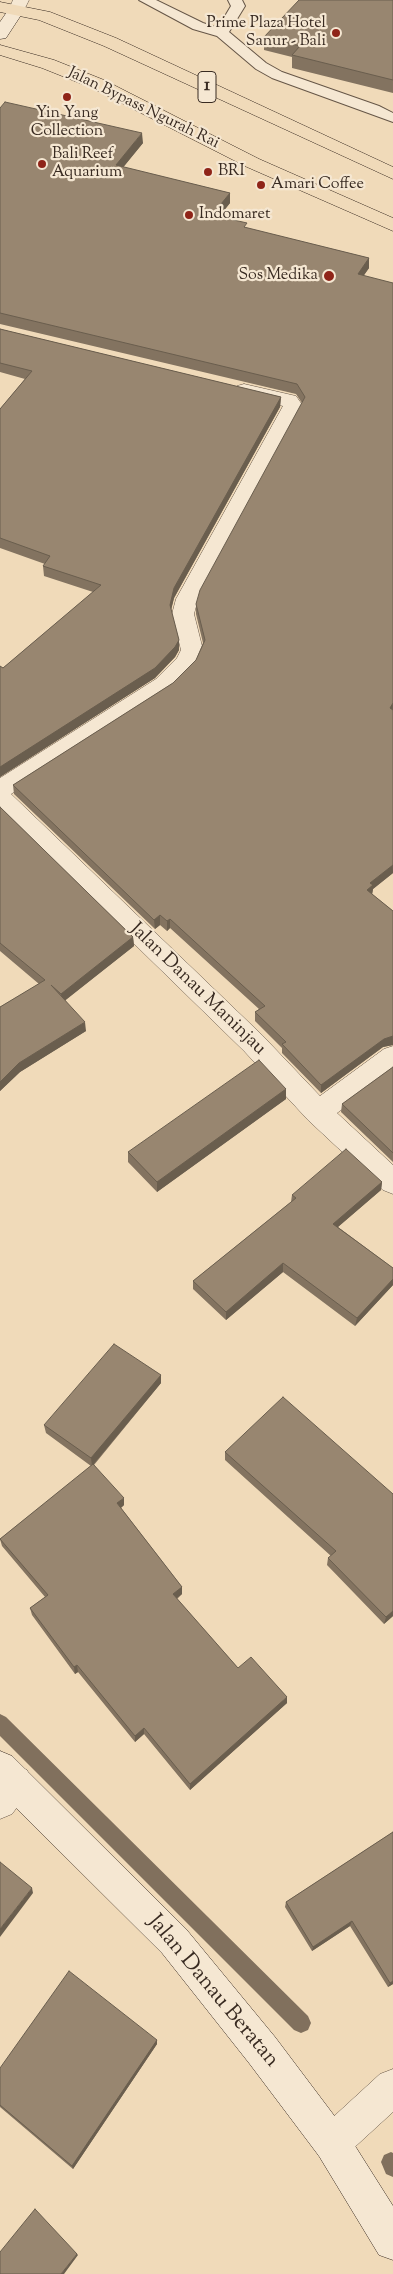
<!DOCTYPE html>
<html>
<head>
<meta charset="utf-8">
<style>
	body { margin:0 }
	canvas { display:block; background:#f0dab9 }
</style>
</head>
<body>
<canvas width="393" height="2274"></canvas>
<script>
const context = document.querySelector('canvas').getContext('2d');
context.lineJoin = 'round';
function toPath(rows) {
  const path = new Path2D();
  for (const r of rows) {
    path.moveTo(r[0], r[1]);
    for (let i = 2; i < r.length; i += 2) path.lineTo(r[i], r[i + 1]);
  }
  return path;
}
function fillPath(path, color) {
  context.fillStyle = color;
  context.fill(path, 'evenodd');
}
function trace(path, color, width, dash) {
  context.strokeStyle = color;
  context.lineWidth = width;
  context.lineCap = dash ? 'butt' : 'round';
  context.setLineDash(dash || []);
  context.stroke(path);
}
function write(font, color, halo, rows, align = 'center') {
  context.font = font + ' "Sorts Mill Goudy",serif';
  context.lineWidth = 4.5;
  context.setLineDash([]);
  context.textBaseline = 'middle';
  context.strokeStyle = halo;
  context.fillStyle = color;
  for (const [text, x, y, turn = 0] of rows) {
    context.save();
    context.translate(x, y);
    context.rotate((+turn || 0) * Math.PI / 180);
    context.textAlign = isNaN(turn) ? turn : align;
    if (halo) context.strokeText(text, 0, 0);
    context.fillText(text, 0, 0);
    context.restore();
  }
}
fillPath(toPath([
	[0,1714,6,1717,308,2016,311,2023,308,2030,301,2033,294,2030,0,1736,0,1714],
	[391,2152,393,2153,393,2177,386,2174,381,2162,384,2155,391,2152]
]), '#81705d');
const lane = toPath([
	[139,0,156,0,203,23,218,28,231,6,228,0,242,0,245,6,229,32,266,63,282,72,379,106,393,113,393,122,272,78,256,69,217,36,193,29,139,0]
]);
const street = toPath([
	[13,0,29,0,23,12,17,14,11,12,9,9,13,0],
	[244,384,296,396,303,406,198,599,194,614,203,650,198,662,172,691,11,794,262,1035,320,1096,384,1049,393,1046,393,1072,337,1113,393,1165,393,1194,383,1190,308,1120,244,1051,0,813,0,778,156,679,177,658,181,650,172,614,176,599,283,406,237,394,234,390,237,386,244,384],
	[15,1765,27,1770,32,1782,27,1794,12,1814,0,1819,0,1774,3,1770,15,1765],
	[393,2069,393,2112,345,2156,332,2162,319,2156,313,2143,319,2130,380,2074,393,2069]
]);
const secondary = toPath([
	[17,4,23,6,25,9,6,38,0,39,0,22,11,6,17,4],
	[0,1751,12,1756,186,1929,275,2037,345,2130,393,2206,393,2260,379,2255,319,2156,249,2063,162,1953,0,1792,0,1751]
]);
const highway = toPath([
	[0,2,50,12,116,38,393,167,393,179,104,46,39,20,0,12,0,2],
	[0,45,54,60,104,80,259,159,393,218,393,231,247,167,92,88,42,68,0,55,0,45]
]);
trace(lane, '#665647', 2);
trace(street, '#665647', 1);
trace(secondary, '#382a21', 1);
trace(highway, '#382a21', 1);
fillPath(lane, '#f5e7d2');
fillPath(street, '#f5e7d2');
fillPath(secondary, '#f5e7d2');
fillPath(highway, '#f0dab9');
fillPath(toPath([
	[393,0,393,93,292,68,292,57,264,50,264,37],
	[0,108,143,143,123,167,230,193,230,203,219,217,247,228,369,258,369,268,363,276,393,283,393,873,373,889,372,894,393,911,393,1045,383,1047,321,1093,282,1053,282,1048,255,1021,255,1012,259,1009,170,928,167,931,160,925,155,929,14,794,13,785,173,683,196,660,203,643,196,614,196,604,302,403,296,394,0,324],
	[0,329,281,397,280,407,174,598,171,610,179,640,179,650,175,657,155,678,0,777,0,666,3,668,93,592,44,576,43,566,45,564,0,548,0,409,25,379,0,372],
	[0,807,133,937,134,946,65,1000,86,1031,20,1072,0,1091,0,1007,39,984,0,951],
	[393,1067,393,1162,341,1112,342,1104],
	[286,1089,286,1099,157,1192,128,1162,128,1152],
	[382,1182,381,1190,338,1227,393,1268,393,1285,355,1326,283,1272,226,1320,193,1289,193,1281,291,1202,292,1195],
	[161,1375,161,1383,94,1465,124,1505,121,1508,182,1587,182,1594,177,1599,238,1668,287,1703,190,1790,144,1734,135,1742,78,1672,75,1674,32,1615,30,1608,45,1597,2,1546,0,1539,91,1466,46,1433,44,1425],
	[225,1452,393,1494,393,1616,384,1624,327,1565,328,1558,331,1556,225,1460],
	[393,1832,393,1984,388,1987,350,1926,312,1951,285,1907,286,1902],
	[157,2040,157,2044,73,2169,0,2107,0,2068]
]), '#837360');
fillPath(toPath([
	[142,133,143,143,117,175,116,165],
	[230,193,230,203,212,225,212,215],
	[369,258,369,268,358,284,358,274],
	[281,397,280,407,174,598,170,614,170,605,174,588],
	[179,640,179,650,175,657,155,678,0,777,0,767],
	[393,703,393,711,390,708],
	[393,865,393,873,373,889,372,895,367,890,370,883],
	[160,915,160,925,155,929,154,920],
	[170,919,170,928,167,931,167,921],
	[133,937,134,946,62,1003,61,994],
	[85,1022,86,1031,20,1072,0,1091,0,1082,19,1063],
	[393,1036,393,1045,383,1047,321,1093,321,1085,384,1039],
	[286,1089,286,1099,157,1192,157,1182],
	[382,1182,381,1190,332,1232,333,1224],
	[283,1263,283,1272,226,1320,226,1312],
	[393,1279,393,1285,355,1326,357,1318],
	[161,1375,161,1383,92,1466,91,1458],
	[124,1498,124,1505,117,1511,117,1503],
	[182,1587,182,1594,173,1601,173,1594],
	[393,1611,393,1616,384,1624,386,1617],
	[77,1665,78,1672,75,1674,74,1667],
	[287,1697,287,1703,190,1790,190,1784],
	[144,1728,144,1734,135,1742,135,1736],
	[32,1888,33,1893,0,1937,0,1929],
	[352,1921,350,1926,312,1951,313,1947],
	[393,1981,393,1984,388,1987,390,1983],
	[157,2040,157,2044,73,2169,72,2166],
	[77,2254,78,2255,64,2274,61,2274]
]), '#6a5e4e');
const building = toPath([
	[299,0,393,0,393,80,292,55,300,46,264,37,299,0],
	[5,102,142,133,116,165,230,193,212,215,247,223,244,227,369,258,358,274,393,283,393,703,390,708,393,710,393,865,370,883,373,885,367,890,393,911,393,1036,384,1039,321,1085,282,1044,286,1042,255,1012,265,1006,170,919,167,921,160,915,154,920,13,785,173,683,196,660,205,640,196,604,200,590,305,397,297,384,0,313,0,108,5,102],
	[0,329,281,397,174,588,170,605,179,640,175,647,155,668,0,767,0,666,3,668,101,585,43,566,50,556,0,538,0,409,32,371,0,363,0,329],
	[0,807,133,937,61,994,51,985,85,1022,19,1063,0,1082,0,1007,45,980,0,943,0,807],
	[259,1060,286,1089,157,1182,128,1152,259,1060],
	[393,1067,393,1153,342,1104,393,1067],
	[346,1149,382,1182,333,1224,393,1268,393,1279,357,1318,283,1263,226,1312,193,1281,296,1198,292,1195,346,1149],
	[114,1344,161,1375,91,1458,44,1425,114,1344],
	[283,1397,393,1494,393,1611,386,1617,328,1558,336,1551,225,1452,283,1397],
	[93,1464,124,1498,117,1503,182,1587,173,1594,238,1668,251,1657,287,1697,190,1784,144,1728,135,1736,77,1665,74,1667,30,1608,48,1595,0,1539,93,1464],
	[393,1832,393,1981,390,1983,352,1921,313,1947,286,1902,393,1832],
	[0,1862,32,1888,0,1929,0,1862],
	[69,1971,157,2040,72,2166,0,2105,0,2068,69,1971],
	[35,2209,77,2254,61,2274,0,2274,0,2252,35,2209]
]);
fillPath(building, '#988670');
trace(building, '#6a5e4e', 1);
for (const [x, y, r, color] of [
	[336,33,5,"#8f2418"],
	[67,97,5,"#8f2418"],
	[42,164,5,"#8f2418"],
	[208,172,5,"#8f2418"],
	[261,185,5,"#8f2418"],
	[189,215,5,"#8f2418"],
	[329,276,6,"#8f2418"]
]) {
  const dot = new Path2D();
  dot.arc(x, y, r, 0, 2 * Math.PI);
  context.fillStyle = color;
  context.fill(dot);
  trace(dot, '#f5e7d2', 2);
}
write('16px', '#382a21', '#f5e7d2', [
	["Prime Plaza Hotel",326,24,"right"],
	["Sanur - Bali",326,42,"right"],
	["Yin Yang",67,114,"center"],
	["Collection",67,132,"center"],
	["Bali Reef",52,155],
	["Aquarium",52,173],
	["BRI",218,172],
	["Amari Coffee",271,185],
	["Indomaret",199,215],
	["Sos Medika",318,276,"right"]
], 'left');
write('16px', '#382a21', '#f5e7d2', [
	["Jalan Bypass Ngurah Rai",143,109,26]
]);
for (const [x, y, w] of [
	[207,87,18]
]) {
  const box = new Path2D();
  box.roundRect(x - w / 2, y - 15.5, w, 31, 4);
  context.fillStyle = '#f5e7d2';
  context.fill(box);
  trace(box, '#382a21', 1);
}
write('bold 18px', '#382a21', null, [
	["1",207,87]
]);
write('19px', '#382a21', '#f5e7d2', [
	["Jalan Danau Maninjau",197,990,44]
]);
write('22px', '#382a21', '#f5e7d2', [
	["Jalan Danau Beratan",212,1992,50]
]);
</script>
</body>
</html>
